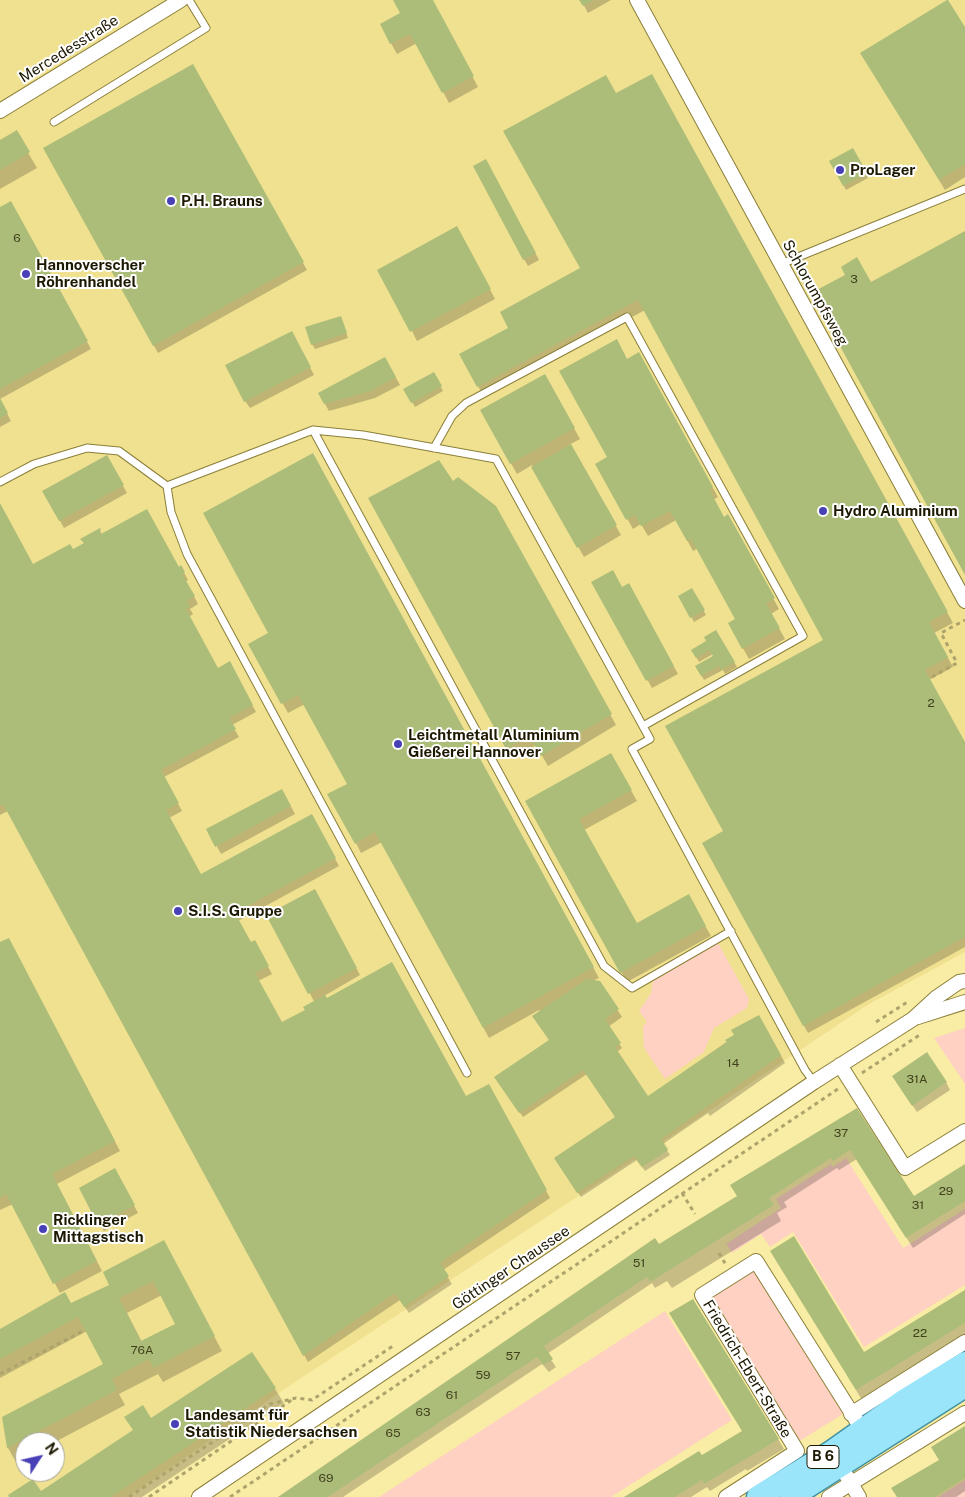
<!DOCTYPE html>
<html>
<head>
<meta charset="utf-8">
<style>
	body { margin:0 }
	#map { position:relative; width:965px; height:1497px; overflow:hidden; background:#f9eca4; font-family:"Public Sans",sans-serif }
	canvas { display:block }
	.north { position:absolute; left:15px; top:1432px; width:50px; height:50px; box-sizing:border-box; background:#fff; border:1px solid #a5a399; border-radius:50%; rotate:55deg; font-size:14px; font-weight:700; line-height:20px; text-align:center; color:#1d1800 }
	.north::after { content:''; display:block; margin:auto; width:18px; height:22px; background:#4840b6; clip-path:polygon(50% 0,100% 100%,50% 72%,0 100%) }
</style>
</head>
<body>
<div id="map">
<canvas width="965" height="1497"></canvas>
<div class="north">N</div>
</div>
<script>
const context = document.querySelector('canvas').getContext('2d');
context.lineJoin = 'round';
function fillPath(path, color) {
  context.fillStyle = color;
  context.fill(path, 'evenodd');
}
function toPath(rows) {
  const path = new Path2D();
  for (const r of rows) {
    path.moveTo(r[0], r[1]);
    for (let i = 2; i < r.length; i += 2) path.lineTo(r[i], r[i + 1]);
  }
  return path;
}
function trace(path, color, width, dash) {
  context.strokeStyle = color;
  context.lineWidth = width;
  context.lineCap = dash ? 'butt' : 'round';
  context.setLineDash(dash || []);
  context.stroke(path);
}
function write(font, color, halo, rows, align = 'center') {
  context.font = font + ' "Public Sans",sans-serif';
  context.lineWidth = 4;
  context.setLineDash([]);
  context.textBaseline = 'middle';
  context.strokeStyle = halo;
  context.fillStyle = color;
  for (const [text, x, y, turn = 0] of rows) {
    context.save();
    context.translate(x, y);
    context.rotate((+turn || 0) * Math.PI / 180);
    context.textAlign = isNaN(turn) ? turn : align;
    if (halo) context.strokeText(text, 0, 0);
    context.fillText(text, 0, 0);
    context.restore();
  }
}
fillPath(toPath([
	[0,0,965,0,965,952,869,1004,664,1141,669,1149,641,1168,635,1159,295,1382,128,1497,0,1497],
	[25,1442,55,1442,55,1472,25,1472]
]), '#efe190');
fillPath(toPath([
	[718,943,749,999,747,1008,714,1028,704,1052,665,1079,644,1048,643,1026,647,1022,639,1011,651,993,653,981],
	[965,1028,965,1084,934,1038],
	[846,1158,903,1248,965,1209,965,1285,864,1347,793,1232,770,1247,761,1234,732,1253,726,1244,781,1208,776,1199,831,1164,833,1167],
	[753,1270,843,1414,798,1442,709,1298],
	[665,1311,732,1420,611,1497,379,1497],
	[965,1480,965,1497,938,1497]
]), '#fed1c2');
fillPath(toPath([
	[394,0,432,0,478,87,449,103,417,43,397,54,381,25,402,14],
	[581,0,611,0,588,13],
	[965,29,965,177,945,190,868,63],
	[193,66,307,270,158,353,44,148],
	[651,75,953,623,934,633,953,667,929,680,965,744,965,947,808,1033,704,844,725,832,863,709,645,310,484,397,461,355,510,328,581,269,616,95],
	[16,132,37,168,0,189,0,141],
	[853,150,868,178,846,190,831,161],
	[490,168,539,260,528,266,524,259],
	[11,203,91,349,0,399,0,208],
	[463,238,495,299,417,341,412,331],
	[341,318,348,338,315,349,312,344],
	[296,340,314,375,250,408,245,401],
	[638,354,718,497,713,500,724,518,728,516,779,609,771,614,785,639,749,659,729,623,737,619,698,548,693,551,676,520,648,536,641,524,633,529,597,464,609,458,627,360],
	[385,358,400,385,375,398,329,411,325,404],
	[434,373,443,391,415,407,405,390],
	[545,376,580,439,569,445,621,535,584,557,532,465,517,474,482,411],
	[0,400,11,421,0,427],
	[107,457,127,493,64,528,44,492],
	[318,465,599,978,592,981,599,982,622,1017,608,1027,622,1048,617,1052,648,1097,735,1036,759,1016,785,1063,710,1116,708,1113,663,1144,670,1155,645,1171,637,1160,581,1197,558,1163,616,1118,587,1074,523,1117,499,1082,550,1041,540,1012,539,1010,489,1038,382,842,361,853,356,843,348,784,305,704,288,713,250,644,270,633],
	[452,483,495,507,616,725,548,766,536,745,513,759,369,498],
	[0,505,33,565,73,551,85,544,100,530,102,535,178,568,181,567,188,580,186,581,198,604,190,609,193,614,189,617,217,669,229,663,256,712,232,725,239,737,164,777,182,811,169,818,201,876,312,816,339,866,238,921,250,943,254,941,272,974,258,981,281,1024,306,1011,315,1003,268,916,315,891,360,975,324,996,466,1098,489,1086,550,1198,443,1270,452,1284,409,1313,400,1300,308,1362,8,811,0,815],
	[593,582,622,588,628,585,678,674,652,688],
	[692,590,706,615,694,622,680,596],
	[716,631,737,667,725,674,723,670,704,680,697,667,714,656,713,654,699,662,693,651,708,642],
	[611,755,637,801,584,830,637,925,688,896,711,936,627,982,526,801],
	[282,790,295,814,221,854,208,830],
	[0,944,14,949,120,1151,57,1184,102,1271,60,1293,13,1204,0,1210],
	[946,1082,950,1090,917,1112,898,1084],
	[857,1110,913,1198,965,1165,965,1214,913,1248,857,1159,839,1170,837,1168,784,1202,787,1207,777,1213,781,1221,672,1288,667,1281,655,1288,652,1283,547,1354,556,1367,549,1372,542,1364,343,1497,279,1497,659,1245,738,1197],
	[115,1170,138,1213,104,1231,80,1188],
	[172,1257,222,1351,163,1382,158,1374,119,1394,125,1405,55,1442,25,1442,25,1458,16,1462,8,1448,3,1418,104,1364,87,1331,0,1378,0,1330,71,1305],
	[162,1295,177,1324,142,1342,127,1313],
	[778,1261,864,1354,965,1290,965,1336,862,1400],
	[252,1353,284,1403,142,1497,10,1497,41,1493],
	[965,1428,965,1491,956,1497,898,1497,941,1461],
	[778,1439,784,1449,747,1471,746,1469,710,1491,707,1487,691,1497,626,1497,702,1457]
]), '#0003');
fillPath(toPath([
	[393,0,433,0,474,76,442,93,410,34,390,44,380,24,400,13],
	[579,0,594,0,583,6],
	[947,0,948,0,965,27,965,164,939,180,860,53],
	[193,64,304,262,153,346,43,148],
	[652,74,948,612,929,622,948,657,925,670,965,742,965,937,803,1026,702,843,723,831,665,726,823,640,638,300,477,387,459,354,508,328,500,312,580,268,503,131,606,75,616,93],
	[17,130,30,152,0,170,0,140],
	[853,148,867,173,843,186,829,161],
	[486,159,536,253,523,260,473,166],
	[11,201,88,341,0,389,0,207],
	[457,226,491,289,410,332,377,270],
	[965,231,965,575,811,293,845,275,841,267,857,257,871,282],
	[341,316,347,333,311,345,305,327],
	[292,331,311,367,244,402,225,365],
	[617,339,627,359,639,352,713,487,709,489,724,517,728,514,775,598,766,603,780,628,742,649,728,623,735,619,691,539,687,541,670,511,641,526,635,515,626,520,595,464,607,457,559,371],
	[385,357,396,377,371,391,324,404,318,393],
	[434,372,442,386,411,403,403,389],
	[545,374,575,428,510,464,480,410],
	[0,398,8,413,0,418],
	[571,444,617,525,577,548,531,467],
	[313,453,594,967,483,1028,375,832,355,844,327,794,347,784,298,695,281,704,248,644,268,633,203,513],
	[107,455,124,485,59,521,42,491],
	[439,460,453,481,458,477,496,506,612,714,541,756,529,736,506,749,368,498],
	[0,503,33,564,70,544,73,549,84,543,80,539,100,528,101,530,99,531,101,534,147,509,179,567,181,565,185,572,182,574,195,596,187,601,190,606,186,609,218,668,230,661,253,705,229,718,236,729,161,770,179,803,166,810,201,874,312,814,336,858,235,913,251,942,255,940,269,966,255,973,282,1022,305,1010,303,1007,325,995,327,998,392,962,466,1096,489,1084,547,1190,440,1263,449,1276,404,1307,395,1293,303,1356,3,804,0,806],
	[613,570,622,587,629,583,674,666,646,681,591,582],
	[692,588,705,610,690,618,678,596],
	[716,630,735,662,721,670,719,666,701,676,695,666,713,656,709,650,696,658,691,650,706,641,704,637],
	[611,753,632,790,579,819,637,923,689,894,706,926,620,973,525,801],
	[282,789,291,806,215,847,206,829],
	[315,889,357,968,308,994,266,915],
	[9,938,115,1141,52,1174,97,1261,53,1284,6,1194,0,1198,0,942],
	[587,979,600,981,619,1009,605,1019,621,1043,615,1047,648,1096,727,1042,725,1040,734,1035,731,1030,759,1015,781,1055,661,1139,668,1150,658,1157,642,1167,634,1156,577,1193,554,1158,615,1117,583,1070,519,1113,494,1077,549,1040,532,1016],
	[927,1052,947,1082,912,1106,892,1076],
	[857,1108,914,1196,965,1164,965,1201,906,1238,850,1150,833,1161,831,1158,769,1198,774,1205,650,1282,647,1277,544,1346,553,1359,544,1365,537,1357,328,1497,278,1497,655,1238,659,1244,737,1196,730,1185],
	[115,1168,135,1205,98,1225,79,1188],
	[794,1236,864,1352,965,1290,965,1323,856,1390,770,1251],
	[164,1240,215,1336,153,1368,149,1359,112,1379,117,1390,7,1448,2,1417,103,1364,78,1317,0,1359,0,1329,65,1292,71,1303,109,1285,103,1272],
	[153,1281,175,1324,141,1341,119,1298],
	[693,1299,779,1439,704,1484,702,1480,675,1497,624,1497,699,1451,702,1455,742,1431,669,1313],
	[252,1352,276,1388,111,1497,9,1497,8,1495,33,1479,41,1491,133,1430,124,1417,143,1405,151,1418],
	[965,1426,965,1478,935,1497,897,1497,891,1488,939,1460,931,1447]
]), '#acbd79');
const lane = toPath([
	[54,122,206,28,189,0],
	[781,264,965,189],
	[313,430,604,966,632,988,731,931],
	[434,448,452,416,466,403,627,317,803,636,643,726],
	[0,482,34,464,87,448,119,451,167,486,313,430,363,435,496,459,650,739,632,749,805,1070,814,1082],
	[167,486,171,512,187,554,467,1073]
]);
const street = toPath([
	[637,0,965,601],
	[0,111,181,0],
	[918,1017,965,1002],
	[840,1065,905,1168,965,1131],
	[851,1414,965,1342],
	[846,1475,859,1497],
	[199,1497,814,1082,913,1019,937,997,959,982,965,981],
	[726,1497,797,1451,702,1295,756,1261,863,1431],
	[829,1497,965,1413]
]);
const primary = toPath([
	[758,1497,830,1453,905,1400,965,1363],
	[791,1497,965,1386]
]);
trace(lane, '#8b7f39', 9);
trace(street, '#8b7f39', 16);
trace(primary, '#4392a1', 25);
trace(toPath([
	[932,677,957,663,941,633,965,620],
	[876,1022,909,1001],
	[862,1073,921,1034],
	[682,1193,695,1214],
	[719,1253,726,1265],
	[0,1374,85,1330],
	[129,1497,270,1404,296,1398,312,1400,393,1346],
	[149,1497,293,1399],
	[230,1497,838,1089]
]), '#ada36c', 3, [4, 4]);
trace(lane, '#fff', 7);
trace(street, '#fff', 14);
trace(primary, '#9ae5fa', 22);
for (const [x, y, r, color] of [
	[840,170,5,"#4840b6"],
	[171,201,5,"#4840b6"],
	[26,274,5,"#4840b6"],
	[823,511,5,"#4840b6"],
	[398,744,5,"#4840b6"],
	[178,911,5,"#4840b6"],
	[43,1229,5,"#4840b6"],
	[175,1424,5,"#4840b6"]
]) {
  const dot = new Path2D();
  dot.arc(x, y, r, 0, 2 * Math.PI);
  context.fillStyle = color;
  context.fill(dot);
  trace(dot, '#fff', 2);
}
write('12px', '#41411e', null, [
	["6",17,238],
	["3",854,279],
	["2",931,703],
	["14",733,1063],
	["31A",917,1079],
	["37",841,1133],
	["29",946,1191],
	["31",918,1205],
	["51",639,1263],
	["22",920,1333],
	["76A",142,1350],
	["57",513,1356],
	["59",483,1375],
	["61",452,1395],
	["63",423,1412],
	["65",393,1433],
	["69",326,1478]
]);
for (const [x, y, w] of [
	[823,1457,32]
]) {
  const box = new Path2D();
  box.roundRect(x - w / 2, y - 11.5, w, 23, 4);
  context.fillStyle = '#fff';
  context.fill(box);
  trace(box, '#1d1800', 1);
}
write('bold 14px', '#1d1800', null, [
	["B 6",823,1457]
]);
write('15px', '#1d1800', '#fff', [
	["Mercedesstraße",69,49,-32],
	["Schlorumpfsweg",815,293,61],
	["Göttinger Chaussee",511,1268,-34],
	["Friedrich-Ebert-Straße",747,1369,59]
]);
write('bold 15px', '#1d1800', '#fff', [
	["ProLager",850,170],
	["P.H. Brauns",181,201],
	["Hannoverscher",36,265],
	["Röhrenhandel",36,282],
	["Hydro Aluminium",833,511],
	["Leichtmetall Aluminium",408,735],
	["Gießerei Hannover",408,752],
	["S.I.S. Gruppe",188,911],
	["Ricklinger",53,1220],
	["Mittagstisch",53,1237],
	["Landesamt für",185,1415],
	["Statistik Niedersachsen",185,1432]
], 'left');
</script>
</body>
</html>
